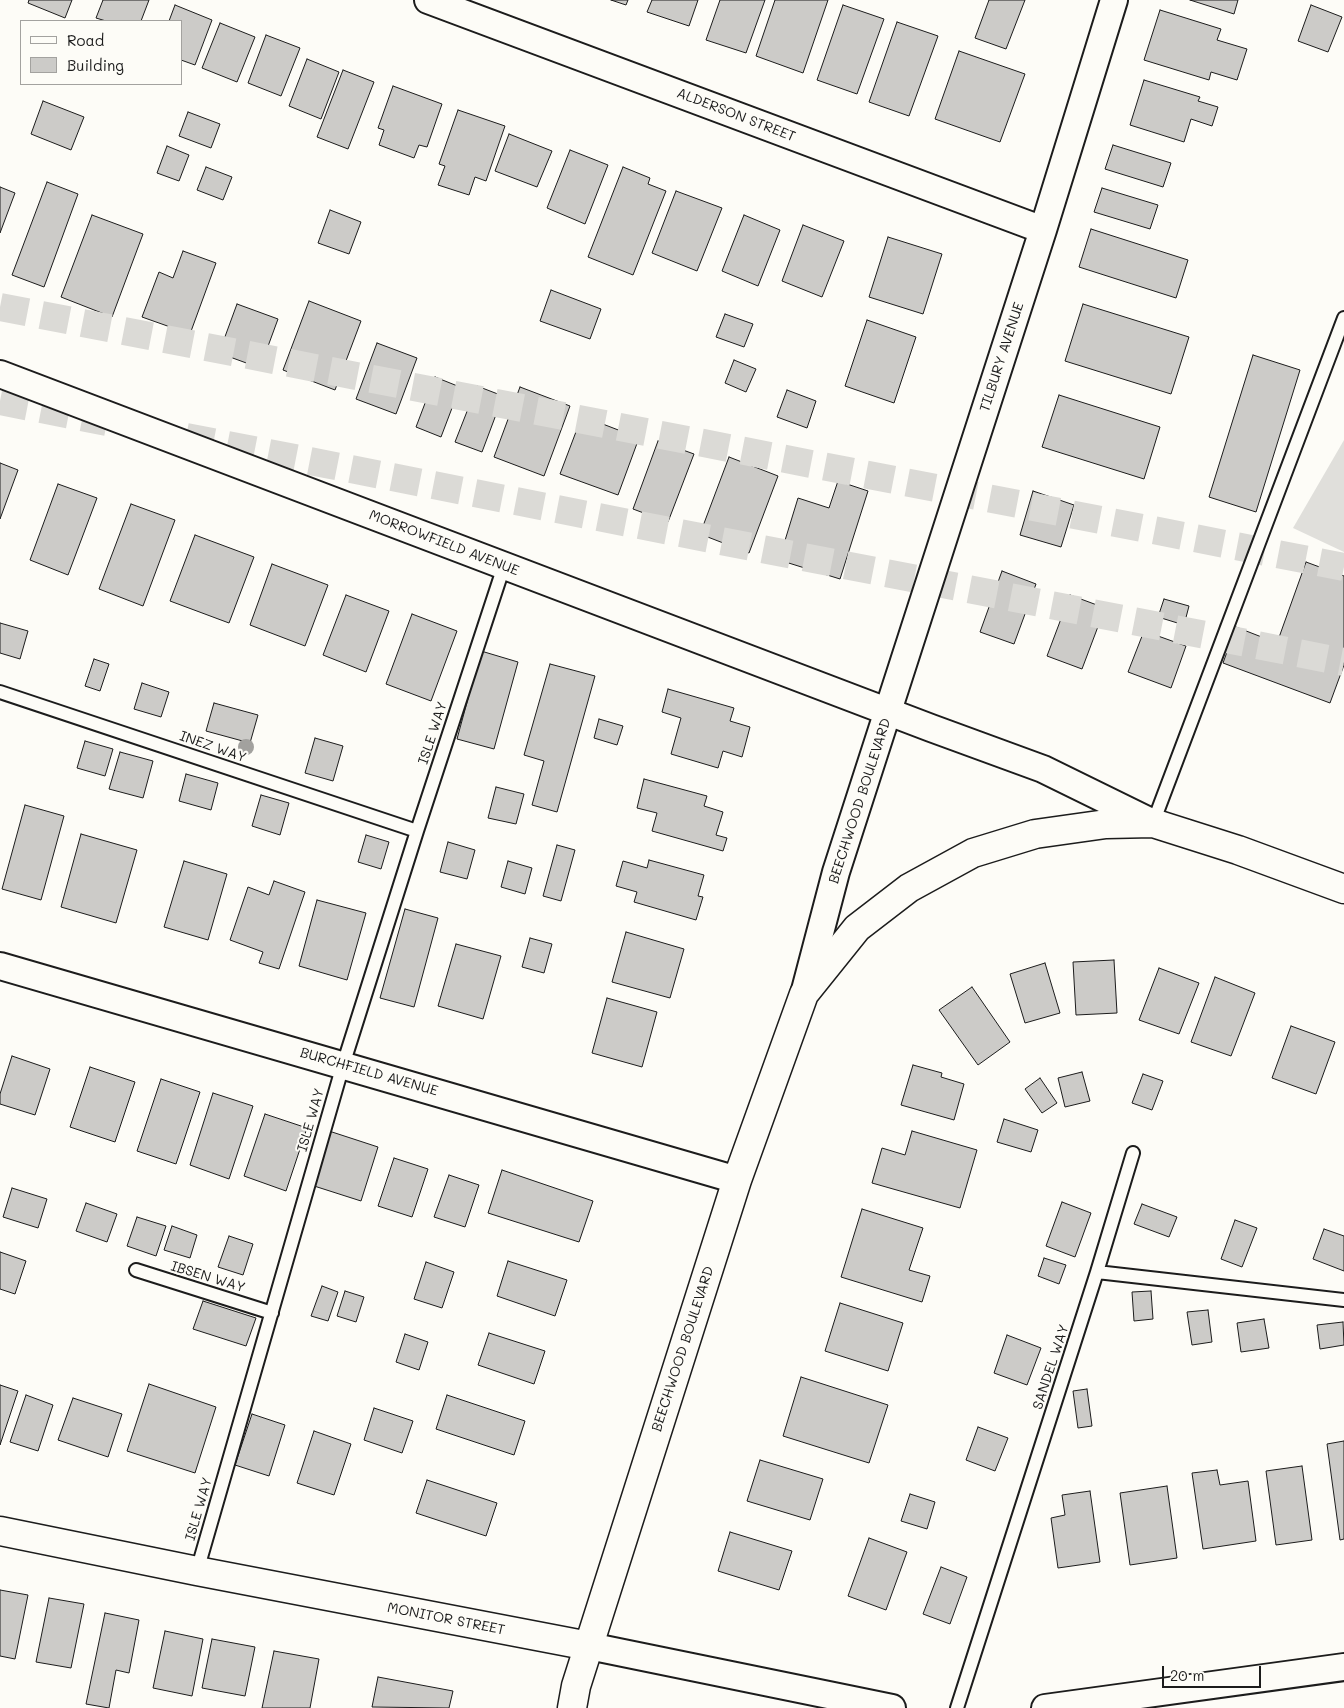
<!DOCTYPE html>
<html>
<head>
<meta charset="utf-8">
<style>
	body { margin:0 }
	#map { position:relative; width:1344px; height:1708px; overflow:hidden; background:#fdfcf7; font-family:Mali,sans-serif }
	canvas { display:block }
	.legend { position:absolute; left:20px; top:20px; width:162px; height:65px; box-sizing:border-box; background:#fdfcf7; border:1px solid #a3a29f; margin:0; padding:6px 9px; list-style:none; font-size:15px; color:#1c1c1c }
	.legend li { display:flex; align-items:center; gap:10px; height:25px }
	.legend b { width:25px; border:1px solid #a3a29f }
	.scale { position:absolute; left:1162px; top:1666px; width:99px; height:22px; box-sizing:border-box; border:2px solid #1c1c1c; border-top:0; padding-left:6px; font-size:15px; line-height:18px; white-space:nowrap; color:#1c1c1c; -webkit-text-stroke:4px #fdfcf7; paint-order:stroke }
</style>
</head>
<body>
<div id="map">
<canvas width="1344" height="1708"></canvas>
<ul class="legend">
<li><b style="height:6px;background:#fdfcf7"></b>Road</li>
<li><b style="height:14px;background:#cccbc8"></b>Building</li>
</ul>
<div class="scale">20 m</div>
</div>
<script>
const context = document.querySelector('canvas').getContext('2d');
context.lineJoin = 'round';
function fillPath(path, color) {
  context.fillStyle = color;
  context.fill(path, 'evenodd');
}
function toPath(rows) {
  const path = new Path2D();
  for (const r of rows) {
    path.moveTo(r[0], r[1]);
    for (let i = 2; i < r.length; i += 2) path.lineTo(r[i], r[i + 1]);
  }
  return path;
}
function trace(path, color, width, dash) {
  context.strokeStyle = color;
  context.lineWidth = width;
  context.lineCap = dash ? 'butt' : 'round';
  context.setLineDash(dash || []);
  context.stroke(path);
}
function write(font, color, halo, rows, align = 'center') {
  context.font = font + ' Mali,sans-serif';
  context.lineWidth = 4;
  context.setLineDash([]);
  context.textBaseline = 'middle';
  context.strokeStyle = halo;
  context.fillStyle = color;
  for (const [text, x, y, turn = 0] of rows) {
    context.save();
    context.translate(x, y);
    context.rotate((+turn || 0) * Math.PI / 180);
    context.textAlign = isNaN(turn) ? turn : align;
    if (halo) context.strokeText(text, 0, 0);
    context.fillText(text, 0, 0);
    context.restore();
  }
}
fillPath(toPath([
	[1344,440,1344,552,1293,528]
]), '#e0dfdb');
const building = toPath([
	[29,0,72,0,65,18,28,3,29,0],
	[103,0,149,0,141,21,106,21,96,18,103,0],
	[611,0,628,0,626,5,611,0],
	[652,0,698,0,689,26,647,12,652,0],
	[720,0,765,0,746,53,706,40,720,0],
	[775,0,828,0,803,73,756,56,775,0],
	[989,0,1025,0,1006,49,975,38,989,0],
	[1190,0,1238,0,1234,14,1190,0],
	[175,5,212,20,195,65,181,60,181,21,169,21,175,5],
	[843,5,884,19,857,94,817,80,843,5],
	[1311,5,1342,17,1328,52,1298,41,1311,5],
	[1160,10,1221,29,1217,40,1247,49,1237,80,1211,72,1209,80,1144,60,1160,10],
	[897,22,938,36,909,116,869,102,897,22],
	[220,23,255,37,237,82,202,68,220,23],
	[266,35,300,48,281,96,248,83,266,35],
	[959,51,1025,74,1000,142,935,119,959,51],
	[307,59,339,72,321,119,289,106,307,59],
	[343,70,374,82,348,149,317,137,343,70],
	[1144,80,1200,97,1198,101,1218,107,1212,126,1191,119,1184,142,1130,125,1144,80],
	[393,86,442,104,427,147,419,145,414,158,379,145,384,130,378,128,393,86],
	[43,101,84,117,71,150,31,134,43,101],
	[458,110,505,126,486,181,475,177,469,195,438,185,445,166,439,164,458,110],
	[188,112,220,124,211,148,179,136,188,112],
	[509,134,552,151,537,187,495,171,509,134],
	[1113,145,1171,163,1163,187,1105,169,1113,145],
	[167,146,189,155,179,181,157,173,167,146],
	[570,150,608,165,585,224,547,208,570,150],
	[206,167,232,177,223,200,197,190,206,167],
	[623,167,650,178,648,184,666,191,633,275,588,257,623,167],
	[47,182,78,194,44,287,12,275,47,182],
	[0,187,15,193,0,233,0,187],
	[1102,188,1158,205,1150,229,1094,212,1102,188],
	[676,191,722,208,697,271,652,253,676,191],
	[330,210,361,222,349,254,318,243,330,210],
	[92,215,143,234,112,317,61,297,92,215],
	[744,215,780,230,758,286,722,271,744,215],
	[803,225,844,241,822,297,782,281,803,225],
	[1091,229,1188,260,1176,298,1079,267,1091,229],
	[888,237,942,254,923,314,869,297,888,237],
	[183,251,216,263,190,334,142,317,159,272,173,278,183,251],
	[551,290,601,309,590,339,540,321,551,290],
	[309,301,361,321,335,390,283,370,309,301],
	[237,304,278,319,260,368,219,353,237,304],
	[1083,304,1189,337,1171,394,1065,361,1083,304],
	[725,314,753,324,744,347,716,337,725,314],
	[867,320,916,337,894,403,845,386,867,320],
	[377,343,417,358,396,414,356,399,377,343],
	[1253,355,1300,370,1256,512,1209,497,1253,355],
	[734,360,756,369,746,392,725,383,734,360],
	[435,377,460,387,441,437,416,427,435,377],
	[477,386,503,396,482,452,455,442,477,386],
	[520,387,570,406,544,476,494,457,520,387],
	[787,390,816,401,807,428,777,417,787,390],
	[1059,395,1160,427,1144,479,1042,447,1059,395],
	[582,416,639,438,618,495,560,474,582,416],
	[658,441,694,454,668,522,633,509,658,441],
	[729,457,778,476,749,553,700,534,729,457],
	[0,463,18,470,0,519,0,463],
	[838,481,868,491,840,579,779,560,798,498,829,508,838,481],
	[58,484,97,498,68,575,30,560,58,484],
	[1033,491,1074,505,1061,547,1020,535,1033,491],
	[131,504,175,520,143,606,99,589,131,504],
	[195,535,254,557,229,623,170,601,195,535],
	[1306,562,1344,576,1344,657,1343,661,1344,665,1330,703,1223,663,1236,627,1277,643,1306,562],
	[272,564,328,585,305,646,250,625,272,564],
	[1002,571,1036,584,1014,644,980,632,1002,571],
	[346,595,389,611,366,672,323,655,346,595],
	[1070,595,1105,608,1082,669,1047,656,1070,595],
	[1164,599,1189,606,1184,625,1158,617,1164,599],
	[412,614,457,631,431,701,386,684,412,614],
	[0,623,28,631,20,659,0,653,0,623],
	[1144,631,1186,646,1171,688,1128,672,1144,631],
	[481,651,518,662,494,749,457,739,481,651],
	[94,659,109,664,100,691,85,686,94,659],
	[550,664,595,676,557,812,532,805,544,761,524,755,550,664],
	[142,683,169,692,161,717,134,709,142,683],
	[668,689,734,708,730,721,750,727,742,757,723,751,718,768,671,754,681,718,662,712,668,689],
	[214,703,258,715,250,743,206,731,214,703],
	[599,719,623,726,617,745,594,738,599,719],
	[315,738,343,746,333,781,305,773,315,738],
	[85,741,113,749,105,776,77,768,85,741],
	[120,752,153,761,143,798,109,789,120,752],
	[186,774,218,783,211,810,179,801,186,774],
	[644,779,707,796,704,806,723,812,716,835,727,838,723,851,652,831,657,813,637,808,644,779],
	[496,787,524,794,516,824,488,818,496,787],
	[261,795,289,803,280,835,252,826,261,795],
	[25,805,64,816,41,900,2,889,25,805],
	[81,834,137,850,116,923,61,907,81,834],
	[366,835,389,842,381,869,358,862,366,835],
	[448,842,475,850,467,879,440,872,448,842],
	[557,845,575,850,561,901,543,896,557,845],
	[649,860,704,875,698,896,703,897,696,920,634,902,637,892,616,886,623,861,647,868,649,860],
	[184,861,227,874,208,940,164,927,184,861],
	[508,861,532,868,525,894,501,887,508,861],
	[274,881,305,892,279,969,259,963,263,952,230,940,248,887,269,895,274,881],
	[317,900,366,913,347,980,299,966,317,900],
	[405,909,438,918,414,1007,380,998,405,909],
	[626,932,684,949,670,998,612,982,626,932],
	[530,938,552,944,544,973,522,967,530,938],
	[456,944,501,956,483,1019,438,1006,456,944],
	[1114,960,1117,1013,1076,1015,1073,962,1114,960],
	[1045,963,1060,1013,1025,1023,1010,974,1045,963],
	[1159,968,1199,983,1179,1034,1139,1020,1159,968],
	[1215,977,1255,993,1231,1056,1191,1042,1215,977],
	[972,987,1010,1042,978,1065,939,1010,972,987],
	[607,998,657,1012,642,1067,592,1053,607,998],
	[1291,1026,1335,1042,1316,1094,1272,1078,1291,1026],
	[12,1056,50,1069,35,1115,0,1104,0,1094,12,1056],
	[913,1065,942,1073,941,1077,964,1084,954,1120,901,1105,913,1065],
	[90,1067,135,1082,115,1142,70,1127,90,1067],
	[1082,1072,1090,1101,1065,1107,1058,1078,1082,1072],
	[1143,1074,1163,1081,1152,1110,1132,1103,1143,1074],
	[1040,1078,1057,1103,1042,1113,1025,1089,1040,1078],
	[161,1079,200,1092,176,1164,137,1151,161,1079],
	[213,1093,253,1106,229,1179,190,1165,213,1093],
	[265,1114,307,1128,286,1191,244,1176,265,1114],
	[1004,1119,1038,1130,1031,1152,997,1142,1004,1119],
	[329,1131,378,1147,361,1201,311,1185,329,1131],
	[912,1131,977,1150,960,1208,872,1183,882,1148,905,1155,912,1131],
	[394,1158,428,1169,412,1217,378,1206,394,1158],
	[502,1170,593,1201,579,1242,488,1213,502,1170],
	[449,1175,479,1185,465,1227,434,1217,449,1175],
	[12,1188,47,1199,38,1228,3,1217,12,1188],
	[1062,1202,1091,1213,1075,1257,1046,1246,1062,1202],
	[86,1203,117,1214,107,1242,76,1231,86,1203],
	[1142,1204,1177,1217,1169,1237,1134,1224,1142,1204],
	[862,1209,923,1228,909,1270,930,1276,922,1302,841,1277,862,1209],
	[137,1217,166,1226,156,1256,127,1246,137,1217],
	[1235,1220,1257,1228,1242,1267,1221,1259,1235,1220],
	[172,1226,197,1235,190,1258,164,1250,172,1226],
	[1324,1229,1344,1236,1344,1271,1313,1259,1324,1229],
	[229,1236,253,1244,243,1275,218,1267,229,1236],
	[0,1252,26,1261,15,1294,0,1289,0,1252],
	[1044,1258,1066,1265,1059,1284,1038,1276,1044,1258],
	[508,1261,567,1280,555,1316,497,1296,508,1261],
	[426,1262,454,1272,442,1308,414,1299,426,1262],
	[322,1286,338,1292,328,1321,311,1316,322,1286],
	[345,1291,364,1297,356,1322,337,1316,345,1291],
	[1151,1291,1153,1319,1134,1321,1132,1292,1151,1291],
	[203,1301,256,1318,246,1346,193,1329,203,1301],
	[840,1303,903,1323,888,1371,825,1351,840,1303],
	[1208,1310,1212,1342,1192,1345,1187,1312,1208,1310],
	[1264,1319,1269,1348,1241,1352,1237,1323,1264,1319],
	[1343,1322,1344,1345,1320,1349,1317,1325,1343,1322],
	[489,1333,545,1351,534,1384,478,1365,489,1333],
	[405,1334,428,1342,419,1370,396,1362,405,1334],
	[1007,1335,1041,1348,1027,1385,994,1373,1007,1335],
	[801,1377,888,1405,869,1463,783,1436,801,1377],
	[149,1384,216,1407,195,1473,127,1451,149,1384],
	[0,1385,18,1391,0,1445,0,1385],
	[1087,1389,1092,1426,1078,1428,1073,1391,1087,1389],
	[26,1395,53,1405,38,1451,10,1442,26,1395],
	[447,1395,525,1421,514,1455,436,1429,447,1395],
	[73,1398,122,1414,108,1457,58,1440,73,1398],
	[374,1408,413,1421,402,1453,364,1440,374,1408],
	[252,1414,285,1425,269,1476,235,1465,252,1414],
	[978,1427,1008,1438,995,1471,966,1460,978,1427],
	[314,1431,351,1444,334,1495,297,1483,314,1431],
	[1344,1441,1344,1539,1340,1540,1327,1444,1344,1441],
	[760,1460,823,1479,810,1520,747,1501,760,1460],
	[1302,1466,1312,1540,1276,1545,1266,1471,1302,1466],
	[1217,1470,1220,1485,1248,1481,1256,1541,1203,1549,1192,1473,1217,1470],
	[427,1480,497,1503,486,1536,416,1513,427,1480],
	[1167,1486,1177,1558,1130,1565,1120,1493,1167,1486],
	[1090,1491,1100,1562,1058,1568,1051,1518,1065,1515,1062,1495,1090,1491],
	[910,1494,935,1502,927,1529,901,1521,910,1494],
	[730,1532,792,1551,779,1590,718,1571,730,1532],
	[869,1538,907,1552,886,1610,848,1596,869,1538],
	[941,1567,967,1577,950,1624,923,1614,941,1567],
	[0,1590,28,1595,15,1659,0,1656,0,1590],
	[49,1598,84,1604,71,1668,36,1662,49,1598],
	[105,1613,139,1620,129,1673,116,1670,109,1708,86,1704,105,1613],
	[165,1631,203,1639,192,1696,153,1688,165,1631],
	[212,1639,255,1647,245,1696,202,1688,212,1639],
	[274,1651,319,1659,310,1708,262,1708,274,1651],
	[378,1677,453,1691,449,1708,372,1707,378,1677]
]);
fillPath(building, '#cccbc8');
trace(building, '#1c1c1c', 1);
trace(toPath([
	[0,307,1344,567],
	[0,401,107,422],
	[186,437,1344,662]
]), '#dbdad6', 28, [28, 14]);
const lane = toPath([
	[0,692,417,831],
	[1153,823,1344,318],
	[136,1270,272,1313],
	[1097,1272,1344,1300],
	[197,1571,343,1065,417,831,504,566],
	[957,1708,1097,1272,1133,1153]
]);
const street = toPath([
	[428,0,1043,230],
	[0,374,931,728,1043,769,1153,823],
	[0,966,737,1180],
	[804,994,836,872,1043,230,1114,0],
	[589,1646,892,1708],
	[1045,1708,1344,1667]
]);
const secondary = toPath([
	[0,1531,197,1571,589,1646],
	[572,1708,576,1686,737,1180,804,994,857,928,909,888,973,853,1035,834,1106,824,1153,823,1238,850,1344,889]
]);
trace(lane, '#1c1c1c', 16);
trace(street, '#1c1c1c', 30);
trace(secondary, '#1c1c1c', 31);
trace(lane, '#fdfcf7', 12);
trace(street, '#fdfcf7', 26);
trace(secondary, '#fdfcf7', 28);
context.fillStyle = '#a2a19e';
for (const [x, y] of [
	[246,747]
]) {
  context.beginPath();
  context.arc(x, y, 8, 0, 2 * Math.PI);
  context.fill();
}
write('14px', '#1c1c1c', '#fdfcf7', [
	["ALDERSON STREET",736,115,21],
	["TILBURY AVENUE",1002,357,-72],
	["MORROWFIELD AVENUE",444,543,21],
	["ISLE WAY",433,733,-72],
	["INEZ WAY",213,747,19],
	["BEECHWOOD BOULEVARD",860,801,-72],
	["BURCHFIELD AVENUE",369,1072,16],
	["ISLE WAY",311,1120,-74],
	["IBSEN WAY",208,1277,17],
	["BEECHWOOD BOULEVARD",683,1349,-72],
	["SANDEL WAY",1051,1367,-72],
	["ISLE WAY",199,1509,-74],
	["MONITOR STREET",446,1619,11]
]);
</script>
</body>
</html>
